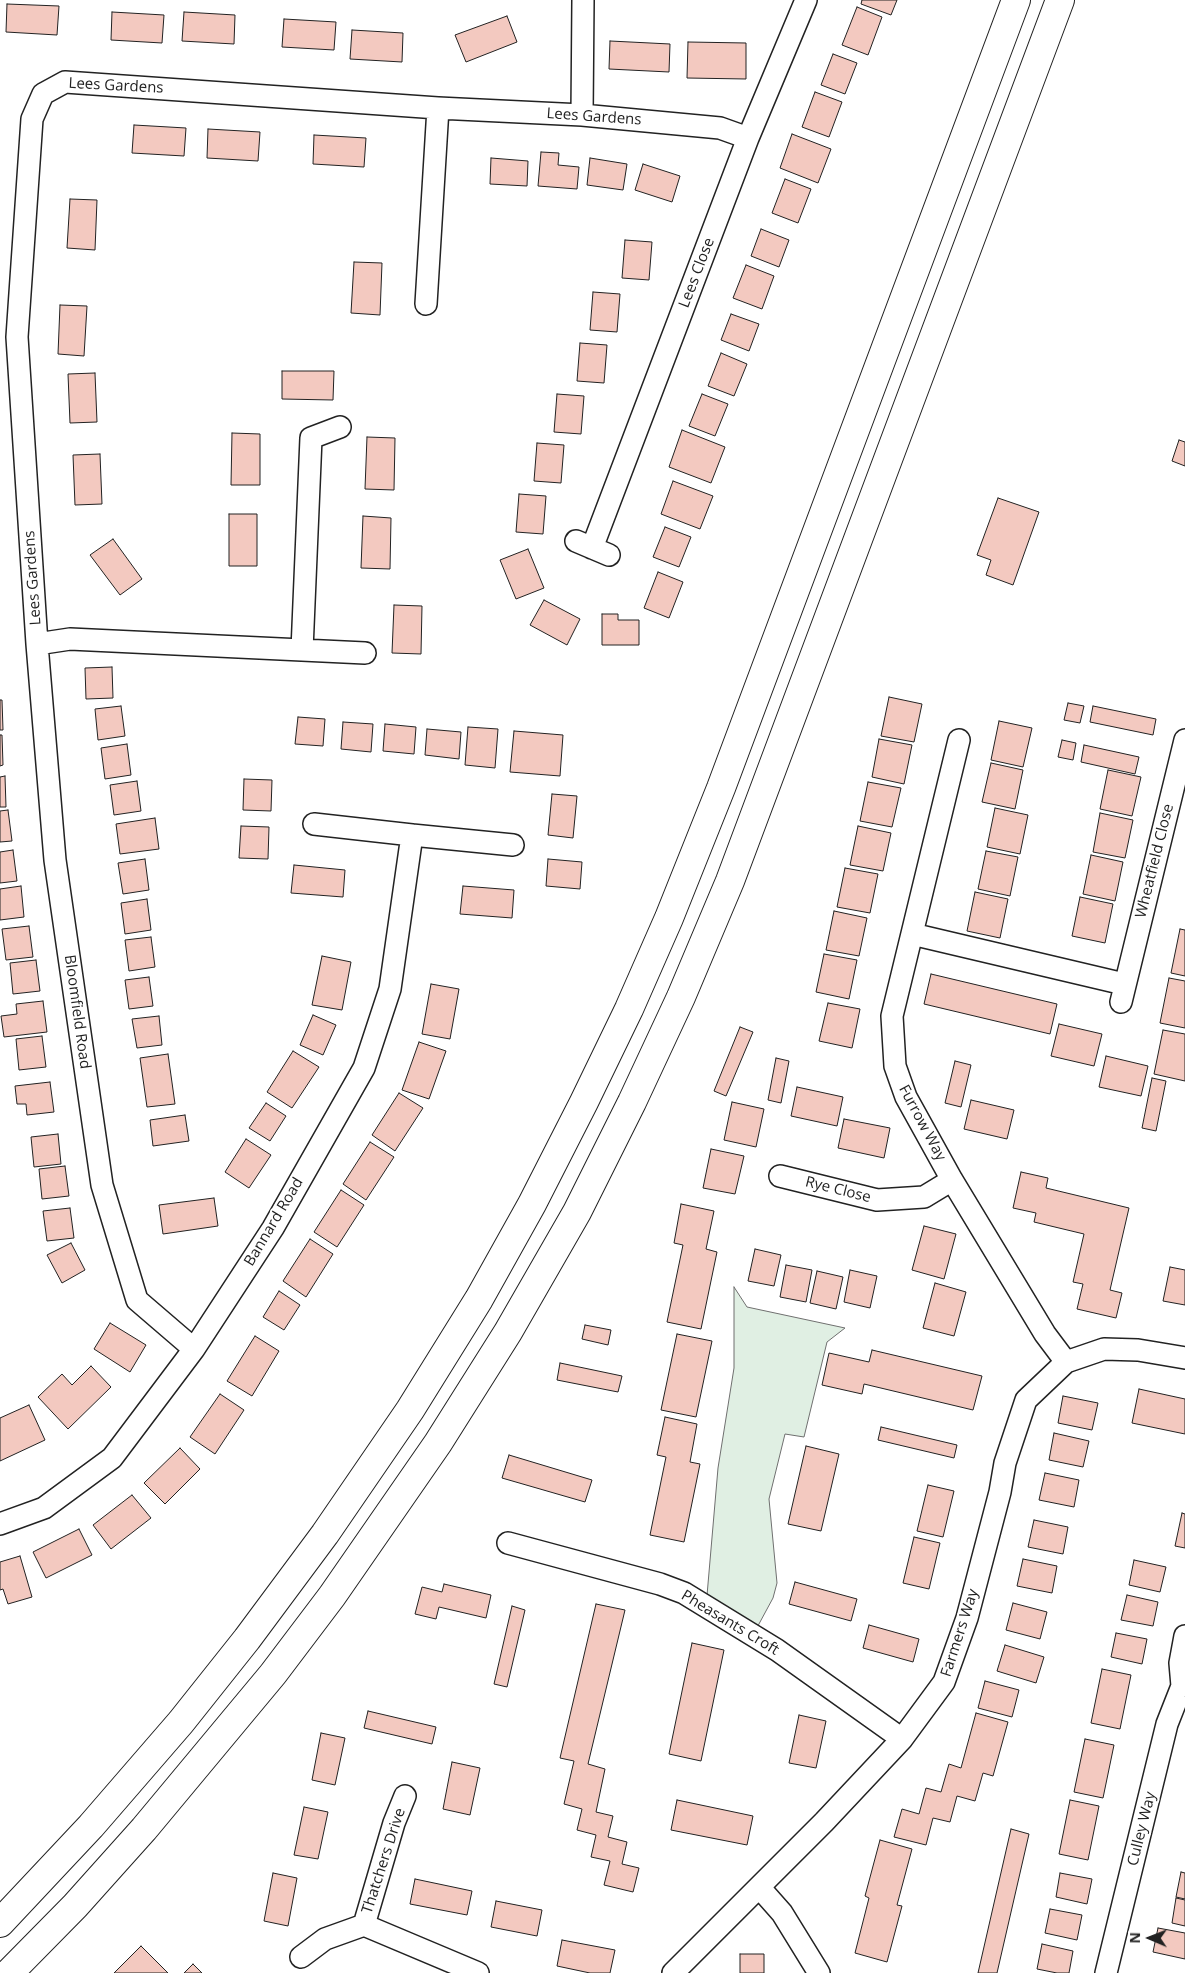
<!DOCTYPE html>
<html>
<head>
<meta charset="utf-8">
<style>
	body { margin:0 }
	#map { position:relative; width:1185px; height:1973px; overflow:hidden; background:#fff; font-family:"Open Sans",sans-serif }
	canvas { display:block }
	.north { position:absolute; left:1125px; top:1913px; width:50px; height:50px; -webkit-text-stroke:4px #fff; paint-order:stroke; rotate:271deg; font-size:14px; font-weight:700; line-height:20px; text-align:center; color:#222 }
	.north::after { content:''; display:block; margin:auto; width:18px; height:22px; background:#222; clip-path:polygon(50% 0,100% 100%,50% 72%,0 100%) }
</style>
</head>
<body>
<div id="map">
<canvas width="1185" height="1973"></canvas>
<div class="north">N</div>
</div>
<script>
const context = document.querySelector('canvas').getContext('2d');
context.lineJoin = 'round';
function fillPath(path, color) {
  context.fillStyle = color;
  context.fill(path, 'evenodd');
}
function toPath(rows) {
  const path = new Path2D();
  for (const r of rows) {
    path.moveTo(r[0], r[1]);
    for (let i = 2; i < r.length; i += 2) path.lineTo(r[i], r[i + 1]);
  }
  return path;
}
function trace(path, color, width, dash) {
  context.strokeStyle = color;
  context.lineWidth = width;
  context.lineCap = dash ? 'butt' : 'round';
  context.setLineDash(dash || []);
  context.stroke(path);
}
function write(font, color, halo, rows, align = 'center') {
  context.font = font + ' "Open Sans",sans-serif';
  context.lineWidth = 4;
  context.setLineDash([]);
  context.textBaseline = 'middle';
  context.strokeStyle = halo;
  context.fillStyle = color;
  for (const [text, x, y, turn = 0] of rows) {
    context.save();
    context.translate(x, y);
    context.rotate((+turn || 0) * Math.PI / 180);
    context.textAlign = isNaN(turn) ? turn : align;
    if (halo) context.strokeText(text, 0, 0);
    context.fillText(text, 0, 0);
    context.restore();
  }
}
const green = toPath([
	[734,1287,747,1307,845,1328,827,1342,804,1437,785,1434,769,1499,777,1583,773,1598,753,1635,706,1607,718,1468,734,1368,734,1287]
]);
fillPath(green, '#e0efe3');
trace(green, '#6f6f6f', 1);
const building = toPath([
	[862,0,897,0,891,15,861,4,862,0],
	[7,4,59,6,57,35,6,32,7,4],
	[857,7,882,17,868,55,842,45,857,7],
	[112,12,164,15,162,43,111,40,112,12],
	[184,12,235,15,234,44,182,41,184,12],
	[507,16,517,42,466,62,455,35,507,16],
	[284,19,336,22,334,50,282,47,284,19],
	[352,30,403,33,402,62,350,59,352,30],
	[610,41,670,44,669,72,609,69,610,41],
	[688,42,746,43,746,79,687,78,688,42],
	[833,54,857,63,845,94,821,85,833,54],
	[815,92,842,102,829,137,802,127,815,92],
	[134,125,186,128,184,156,132,153,134,125],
	[208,129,260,132,258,161,207,158,208,129],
	[792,134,831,149,818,183,780,168,792,134],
	[314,135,366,138,364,167,313,164,314,135],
	[541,152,559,153,558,165,579,167,577,189,538,186,541,152],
	[491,158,528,161,527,186,490,184,491,158],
	[590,158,627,164,623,190,587,185,590,158],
	[643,164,680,176,672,202,635,190,643,164],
	[785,179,811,189,798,223,772,213,785,179],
	[70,199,97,200,95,250,67,248,70,199],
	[761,229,789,240,779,267,751,256,761,229],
	[625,240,652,242,649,280,622,278,625,240],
	[354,262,382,263,380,315,351,313,354,262],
	[746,265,774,276,762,309,733,298,746,265],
	[593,292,620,294,617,332,590,330,593,292],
	[60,305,87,306,84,356,58,354,60,305],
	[731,314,759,324,749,351,721,340,731,314],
	[580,343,607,345,604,383,577,381,580,343],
	[721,353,747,364,734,396,708,386,721,353],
	[282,371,334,371,333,400,282,399,282,371],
	[95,373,97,422,70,423,68,374,95,373],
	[557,394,584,396,581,434,554,432,557,394],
	[702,394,728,404,715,436,689,426,702,394],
	[682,430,725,447,711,483,669,467,682,430],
	[232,433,260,434,260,485,231,485,232,433],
	[367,437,395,438,394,490,365,489,367,437],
	[1179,440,1185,442,1185,466,1172,461,1179,440],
	[537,443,564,445,561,483,534,481,537,443],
	[100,454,102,504,75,505,73,455,100,454],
	[673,481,713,496,700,529,661,514,673,481],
	[519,494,546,496,543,534,516,532,519,494],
	[998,498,1039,512,1013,585,986,575,991,560,977,555,998,498],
	[229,514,257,514,257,566,229,566,229,514],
	[363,516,391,518,390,569,361,568,363,516],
	[665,527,691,537,679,567,653,557,665,527],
	[113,539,142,579,120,595,90,555,113,539],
	[528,549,544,588,516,599,500,560,528,549],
	[658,572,683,582,669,618,644,608,658,572],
	[544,600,580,619,567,645,530,625,544,600],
	[394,605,422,606,421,654,392,653,394,605],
	[602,614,618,614,618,620,639,620,639,645,602,645,602,614],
	[112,667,113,698,86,699,85,668,112,667],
	[889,697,922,704,914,742,881,736,889,697],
	[0,700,2,700,3,730,0,730,0,700],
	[1068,703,1084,706,1080,723,1064,720,1068,703],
	[121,706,125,736,98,740,95,709,121,706],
	[1093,706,1156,719,1153,735,1090,722,1093,706],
	[298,717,325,719,323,746,295,744,298,717],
	[999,721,1032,728,1023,767,991,760,999,721],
	[343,722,373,724,371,752,341,749,343,722],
	[385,724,416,727,414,754,383,751,385,724],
	[468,727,498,729,495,768,465,765,468,727],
	[427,729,461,732,459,759,425,755,427,729],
	[514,731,563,735,560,776,510,772,514,731],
	[0,735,2,735,3,765,0,766,0,735],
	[879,739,912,745,904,784,872,777,879,739],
	[1062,740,1076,743,1073,760,1058,757,1062,740],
	[127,744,131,775,105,779,101,748,127,744],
	[1084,745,1139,757,1135,774,1081,762,1084,745],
	[991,763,1023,770,1015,809,982,802,991,763],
	[1108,770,1141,777,1132,816,1100,809,1108,770],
	[5,776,6,807,0,807,0,777,5,776],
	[244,779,272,780,271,811,243,810,244,779],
	[137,781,141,811,114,815,110,785,137,781],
	[868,782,901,788,892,827,860,821,868,782],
	[552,794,577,796,573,838,548,835,552,794],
	[995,808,1028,815,1020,854,987,847,995,808],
	[8,810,12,841,0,842,0,811,8,810],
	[1100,813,1133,820,1125,858,1093,852,1100,813],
	[155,818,159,849,120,854,116,824,155,818],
	[241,826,269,827,268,859,239,858,241,826],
	[858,826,891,833,883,871,850,865,858,826],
	[13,850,17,881,0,883,0,852,13,850],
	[986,851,1018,857,1010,896,978,889,986,851],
	[1091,855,1123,862,1115,901,1083,894,1091,855],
	[145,859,149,890,123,894,118,863,145,859],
	[548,859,582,862,580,889,546,886,548,859],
	[294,865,345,870,343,897,291,893,294,865],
	[845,868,878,874,870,913,837,907,845,868],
	[21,886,24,917,0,920,0,889,21,886],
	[463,886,514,890,512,918,460,914,463,886],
	[975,892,1008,899,1000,938,967,931,975,892],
	[1080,897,1113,904,1105,943,1072,936,1080,897],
	[147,899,151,930,125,934,121,903,147,899],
	[834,911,867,918,859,956,826,950,834,911],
	[29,926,33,957,6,960,2,929,29,926],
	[1180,929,1185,930,1185,976,1171,973,1180,929],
	[151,937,155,967,129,971,125,940,151,937],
	[824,954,857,960,849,999,816,992,824,954],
	[322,956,351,962,342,1010,312,1005,322,956],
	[36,960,40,991,13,994,10,963,36,960],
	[931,974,1057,1004,1050,1034,924,1004,931,974],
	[149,977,153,1006,129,1009,125,980,149,977],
	[1169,978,1185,981,1185,1028,1160,1023,1169,978],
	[431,984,459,989,450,1039,422,1034,431,984],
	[43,1001,47,1032,4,1037,1,1016,17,1014,16,1004,43,1001],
	[828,1003,860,1009,852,1048,819,1041,828,1003],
	[313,1015,336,1025,323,1055,300,1045,313,1015],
	[159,1016,162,1045,137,1048,132,1019,159,1016],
	[1059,1024,1102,1034,1094,1066,1051,1056,1059,1024],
	[740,1027,753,1032,726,1096,714,1091,740,1027],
	[1163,1030,1185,1034,1185,1081,1154,1074,1163,1030],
	[42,1036,46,1067,19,1070,16,1039,42,1036],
	[419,1042,446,1051,429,1099,402,1090,419,1042],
	[293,1051,319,1067,292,1108,267,1092,293,1051],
	[168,1054,175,1104,147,1107,140,1058,168,1054],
	[1106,1056,1148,1066,1141,1096,1099,1087,1106,1056],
	[776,1058,789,1061,781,1103,768,1100,776,1058],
	[955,1061,971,1065,961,1107,945,1103,955,1061],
	[1152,1078,1166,1081,1156,1131,1142,1128,1152,1078],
	[50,1082,54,1112,27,1115,26,1104,17,1104,15,1086,50,1082],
	[797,1087,843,1097,837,1126,791,1116,797,1087],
	[399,1093,423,1108,395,1151,372,1135,399,1093],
	[971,1100,1014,1110,1007,1139,964,1129,971,1100],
	[732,1102,764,1109,756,1147,724,1140,732,1102],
	[266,1103,286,1116,270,1141,249,1128,266,1103],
	[185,1115,189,1141,153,1146,150,1120,185,1115],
	[844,1119,890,1128,884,1158,838,1148,844,1119],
	[58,1134,61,1164,34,1167,31,1137,58,1134],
	[246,1139,271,1155,249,1188,225,1172,246,1139],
	[370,1142,394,1157,366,1200,343,1184,370,1142],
	[711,1149,744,1156,735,1194,703,1188,711,1149],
	[65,1166,69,1196,42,1199,39,1169,65,1166],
	[1021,1172,1048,1178,1046,1188,1129,1208,1110,1290,1122,1293,1116,1318,1077,1309,1083,1284,1073,1282,1084,1234,1034,1222,1036,1213,1013,1208,1021,1172],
	[341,1190,364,1205,337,1247,314,1232,341,1190],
	[214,1198,218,1226,163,1234,159,1205,214,1198],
	[681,1204,714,1211,706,1249,717,1252,701,1329,667,1322,683,1245,674,1243,681,1204],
	[70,1208,74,1238,47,1241,43,1211,70,1208],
	[924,1226,956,1234,944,1279,912,1270,924,1226],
	[310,1239,333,1254,306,1297,283,1281,310,1239],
	[71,1243,85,1270,62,1283,47,1255,71,1243],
	[755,1249,781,1255,774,1286,748,1281,755,1249],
	[786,1265,812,1270,806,1302,780,1297,786,1265],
	[1170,1267,1185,1270,1185,1305,1163,1301,1170,1267],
	[850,1270,877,1276,870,1308,844,1302,850,1270],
	[817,1271,843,1277,836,1309,810,1303,817,1271],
	[935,1283,966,1292,954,1336,923,1328,935,1283],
	[279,1291,300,1305,284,1330,263,1317,279,1291],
	[110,1323,146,1345,130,1372,94,1349,110,1323],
	[585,1325,611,1330,608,1345,582,1339,585,1325],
	[677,1334,712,1341,696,1417,661,1410,677,1334],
	[255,1336,279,1351,252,1396,227,1381,255,1336],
	[872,1350,982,1376,973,1410,864,1384,862,1394,822,1385,829,1353,869,1362,872,1350],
	[560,1363,622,1376,618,1392,557,1380,560,1363],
	[91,1366,111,1387,68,1429,38,1397,62,1374,72,1385,91,1366],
	[1139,1389,1185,1399,1185,1434,1132,1423,1139,1389],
	[220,1394,244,1410,215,1454,190,1437,220,1394],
	[1063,1396,1098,1403,1092,1430,1058,1423,1063,1396],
	[29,1405,45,1440,0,1461,0,1418,29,1405],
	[665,1417,697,1424,690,1462,700,1464,684,1542,650,1535,666,1457,657,1455,665,1417],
	[881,1427,957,1445,954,1458,878,1440,881,1427],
	[1054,1433,1089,1441,1083,1467,1049,1460,1054,1433],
	[806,1446,839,1454,821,1531,788,1524,806,1446],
	[180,1448,200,1469,165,1504,144,1483,180,1448],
	[509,1455,592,1480,585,1502,502,1478,509,1455],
	[1045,1473,1079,1480,1074,1507,1039,1500,1045,1473],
	[928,1485,954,1491,943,1537,917,1531,928,1485],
	[132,1495,151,1518,111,1549,93,1525,132,1495],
	[1182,1513,1185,1514,1185,1548,1175,1546,1182,1513],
	[1034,1520,1068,1527,1063,1554,1028,1547,1034,1520],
	[79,1529,92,1555,46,1578,33,1552,79,1529],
	[914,1537,940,1543,929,1589,903,1583,914,1537],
	[20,1556,32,1597,8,1604,3,1589,0,1590,0,1562,20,1556],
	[1023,1559,1057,1566,1052,1593,1017,1586,1023,1559],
	[1134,1560,1166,1567,1160,1592,1129,1585,1134,1560],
	[795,1582,857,1599,851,1621,789,1604,795,1582],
	[444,1584,491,1595,486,1618,439,1607,436,1619,415,1614,422,1587,442,1592,444,1584],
	[1127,1595,1158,1602,1153,1626,1121,1620,1127,1595],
	[1013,1603,1047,1612,1040,1639,1006,1630,1013,1603],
	[596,1604,625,1610,588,1764,605,1769,596,1812,613,1816,608,1837,627,1842,622,1864,639,1868,633,1892,604,1885,610,1861,591,1857,596,1835,577,1830,582,1809,564,1804,574,1761,560,1758,596,1604],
	[512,1606,525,1610,507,1687,494,1684,512,1606],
	[869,1625,919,1639,913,1662,863,1648,869,1625],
	[1116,1633,1147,1639,1142,1664,1111,1657,1116,1633],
	[692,1643,724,1650,701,1761,669,1754,692,1643],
	[1005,1645,1044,1657,1036,1683,997,1671,1005,1645],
	[1102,1669,1131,1675,1120,1729,1091,1723,1102,1669],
	[985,1681,1019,1690,1012,1717,978,1708,985,1681],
	[368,1711,436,1727,432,1744,364,1728,368,1711],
	[976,1713,1008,1722,993,1776,983,1773,975,1801,957,1796,950,1822,933,1818,926,1845,894,1837,902,1809,919,1814,926,1788,941,1792,949,1764,961,1768,976,1713],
	[799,1715,826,1721,816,1768,789,1763,799,1715],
	[321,1733,345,1738,335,1785,312,1780,321,1733],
	[1085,1739,1114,1745,1103,1798,1074,1792,1085,1739],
	[452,1762,480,1768,470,1815,443,1809,452,1762],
	[677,1800,753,1816,747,1845,671,1830,677,1800],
	[1070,1800,1099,1806,1088,1860,1059,1854,1070,1800],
	[304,1807,328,1812,318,1859,294,1855,304,1807],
	[1011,1829,1029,1834,997,1973,978,1973,1011,1829],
	[880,1840,912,1849,897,1905,902,1906,887,1962,855,1953,869,1898,865,1896,880,1840],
	[1181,1872,1185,1873,1185,1899,1176,1897,1181,1872],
	[273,1873,297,1878,288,1926,264,1921,273,1873],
	[1060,1873,1092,1879,1087,1904,1056,1897,1060,1873],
	[415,1879,472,1891,467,1915,410,1904,415,1879],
	[1176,1898,1185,1900,1185,1926,1172,1923,1176,1898],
	[496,1901,542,1910,537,1936,491,1927,496,1901],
	[1050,1909,1082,1915,1077,1940,1045,1933,1050,1909],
	[1158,1928,1185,1933,1185,1959,1153,1952,1158,1928],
	[562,1940,615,1950,610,1973,590,1973,557,1966,562,1940],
	[1042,1944,1073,1951,1069,1973,1057,1973,1037,1969,1042,1944],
	[141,1946,168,1973,114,1973,141,1946],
	[740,1954,764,1954,764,1973,740,1973,740,1954],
	[193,1964,202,1973,184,1973,193,1964]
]);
fillPath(building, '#f3c9c0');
trace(building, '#222', 1);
const street = toPath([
	[582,115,583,0],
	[426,304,438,108],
	[576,541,609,555],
	[592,548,748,138,806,0],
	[37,644,70,639,365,653],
	[302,650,311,438,340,427],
	[959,740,892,1016,895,1066,906,1097,952,1180,1045,1334,1066,1362],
	[412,835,513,845],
	[912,934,1124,984],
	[1121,1002,1185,740],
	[780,1176,877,1200,924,1197,952,1180],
	[194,1349,137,1300,102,1185,55,860,37,644,17,337,32,119,43,94,65,82,438,108,582,115,720,128,748,138],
	[0,1524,44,1508,112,1458,194,1349,273,1228,364,1068,390,989,412,835,314,824],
	[508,1543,660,1584,684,1593,777,1650,902,1739],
	[1182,1686,1180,1663,1185,1636],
	[759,1887,782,1913,819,1973],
	[364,1925,478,1973],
	[301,1957,325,1939,364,1925,394,1823,405,1796],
	[673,1973,824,1822,902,1739,944,1682,967,1618,1000,1492,1005,1463,1026,1400,1066,1362,1104,1349,1138,1350,1185,1358],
	[1106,1973,1167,1724,1182,1686,1185,1684]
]);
const highway = toPath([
	[0,1923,91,1826,181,1722,247,1639,325,1534,410,1410,479,1299,532,1204,584,1102,629,1009,669,918,721,788,1016,0],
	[9,1973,75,1906,144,1829,273,1674,332,1596,438,1443,508,1332,577,1212,632,1102,681,997,730,881,1060,0]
]);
trace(street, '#222', 24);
trace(highway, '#222', 30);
trace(street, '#fff', 21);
trace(highway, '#fff', 28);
write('15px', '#222', '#fff', [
	["Lees Gardens",116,86,3],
	["Lees Gardens",594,117,4],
	["Lees Close",697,273,-69],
	["Lees Gardens",33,578,-94],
	["Wheatfield Close",1155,861,-76],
	["Bloomfield Road",77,1012,82],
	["Furrow Way",922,1123,62],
	["Rye Close",838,1190,14],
	["Bannard Road",274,1222,-59],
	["Pheasants Croft",730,1623,31],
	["Farmers Way",960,1633,-72],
	["Culley Way",1142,1829,-76],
	["Thatchers Drive",384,1861,-72]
]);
</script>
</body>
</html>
